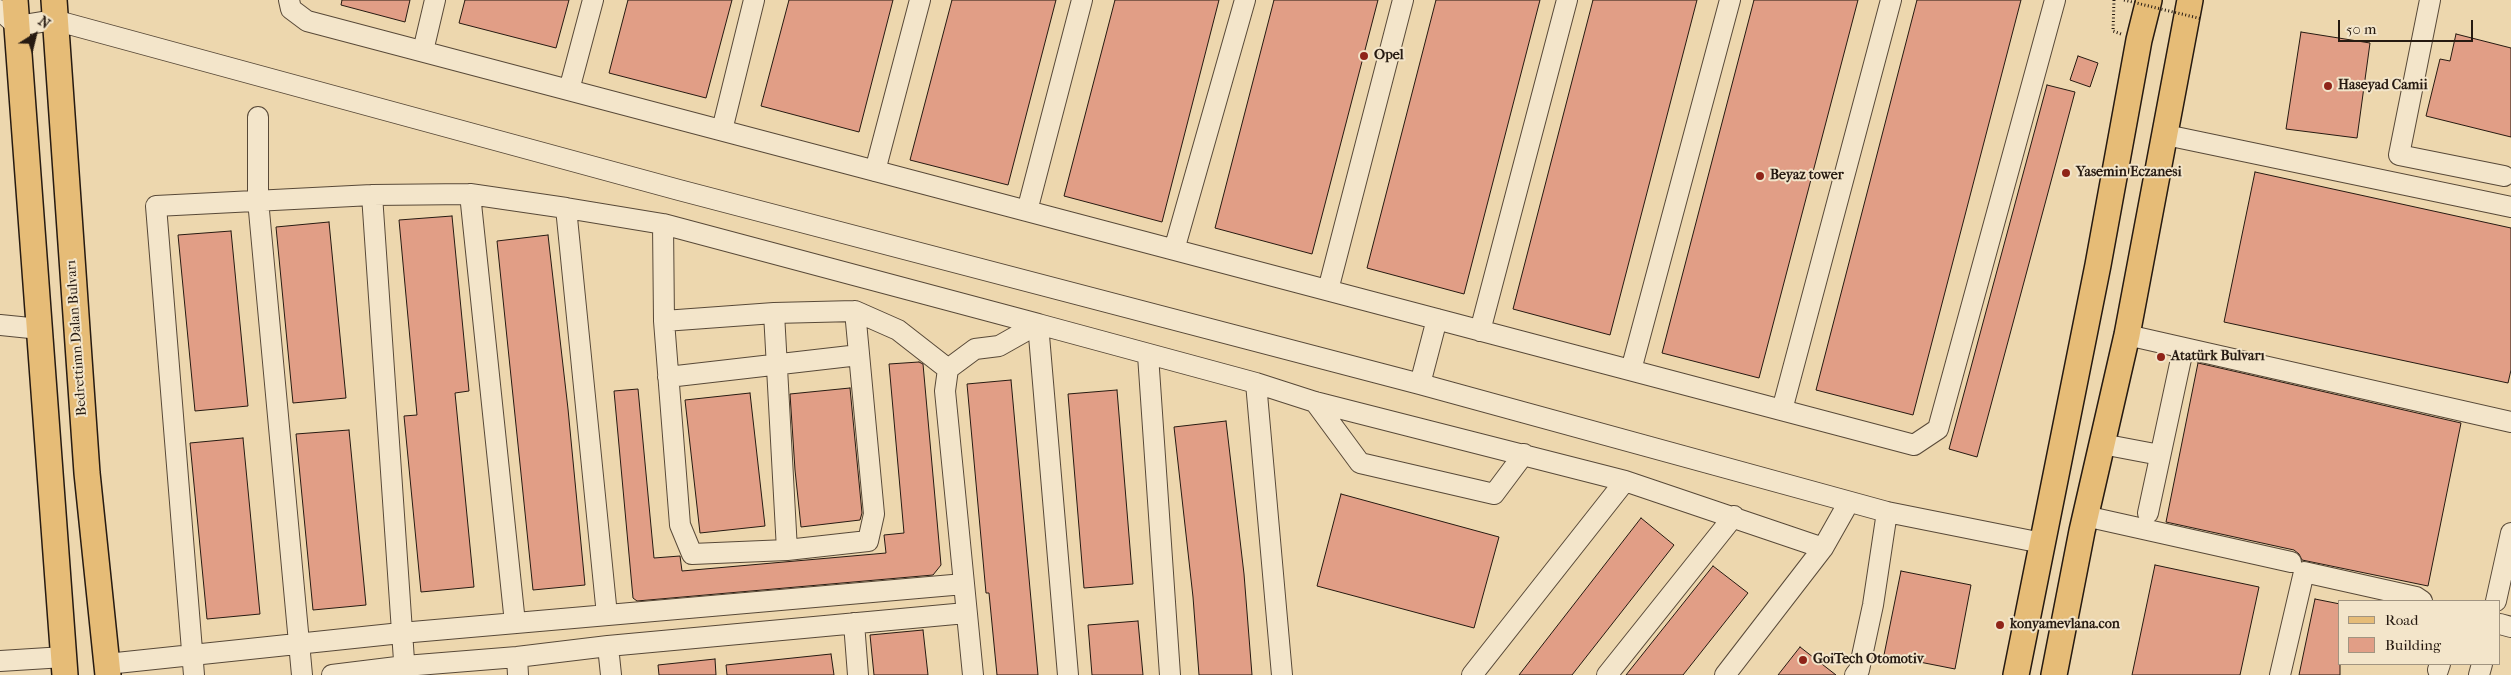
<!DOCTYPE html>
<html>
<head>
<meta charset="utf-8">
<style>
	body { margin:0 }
	#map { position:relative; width:2511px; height:675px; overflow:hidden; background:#edd7ae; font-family:"IM FELL French Canon",serif }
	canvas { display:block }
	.legend { position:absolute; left:2338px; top:600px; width:162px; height:65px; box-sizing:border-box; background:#f3e5ca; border:1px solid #a19480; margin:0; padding:6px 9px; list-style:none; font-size:15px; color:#261a11 }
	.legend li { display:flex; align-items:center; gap:10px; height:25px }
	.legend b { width:25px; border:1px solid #a19480 }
	.north { position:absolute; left:10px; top:10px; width:50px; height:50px; -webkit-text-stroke:4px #f3e5ca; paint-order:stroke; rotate:36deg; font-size:14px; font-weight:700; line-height:20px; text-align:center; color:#261a11 }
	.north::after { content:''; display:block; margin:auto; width:18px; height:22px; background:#261a11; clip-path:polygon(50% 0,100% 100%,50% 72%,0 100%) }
	.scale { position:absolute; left:2338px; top:20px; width:135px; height:22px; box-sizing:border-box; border:2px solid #261a11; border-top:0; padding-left:6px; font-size:15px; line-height:18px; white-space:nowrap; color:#261a11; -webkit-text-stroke:4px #f3e5ca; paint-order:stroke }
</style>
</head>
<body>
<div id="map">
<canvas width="2511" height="675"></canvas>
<ul class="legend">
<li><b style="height:6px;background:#e6bc77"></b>Road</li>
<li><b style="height:14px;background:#e19e86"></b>Building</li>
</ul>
<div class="north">N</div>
<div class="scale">50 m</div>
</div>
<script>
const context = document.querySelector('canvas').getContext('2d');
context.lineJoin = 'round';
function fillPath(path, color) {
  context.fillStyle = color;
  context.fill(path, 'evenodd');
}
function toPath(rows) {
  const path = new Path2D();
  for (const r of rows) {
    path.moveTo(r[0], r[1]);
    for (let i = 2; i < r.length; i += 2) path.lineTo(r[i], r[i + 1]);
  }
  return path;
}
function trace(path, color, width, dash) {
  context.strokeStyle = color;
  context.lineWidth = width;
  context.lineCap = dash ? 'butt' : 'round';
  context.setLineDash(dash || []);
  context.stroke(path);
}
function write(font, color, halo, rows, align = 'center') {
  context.font = font + ' "IM FELL French Canon",serif';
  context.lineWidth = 4;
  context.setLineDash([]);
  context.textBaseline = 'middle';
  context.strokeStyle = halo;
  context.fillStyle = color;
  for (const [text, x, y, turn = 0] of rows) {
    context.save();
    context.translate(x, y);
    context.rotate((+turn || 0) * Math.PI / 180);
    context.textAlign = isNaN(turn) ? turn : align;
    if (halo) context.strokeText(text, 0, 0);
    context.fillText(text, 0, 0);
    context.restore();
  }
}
const building = toPath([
	[342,0,410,0,405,22,341,5,342,0],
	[465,0,569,0,556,48,459,23,465,0],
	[628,0,732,0,706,98,609,73,628,0],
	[789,0,893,0,859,132,761,106,789,0],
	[952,0,1056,0,1008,185,910,160,952,0],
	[1115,0,1219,0,1162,222,1064,196,1115,0],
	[1274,0,1378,0,1312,254,1215,228,1274,0],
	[1436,0,1540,0,1464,294,1367,268,1436,0],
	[1593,0,1697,0,1610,335,1513,309,1593,0],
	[1754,0,1858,0,1759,378,1662,353,1754,0],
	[1917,0,2021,0,1913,415,1816,390,1917,0],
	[2301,32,2370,43,2357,138,2286,129,2301,32],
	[2456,34,2511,48,2511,137,2426,116,2440,59,2450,61,2456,34],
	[2078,56,2098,63,2090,87,2070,80,2078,56],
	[2047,85,2075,92,1977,457,1949,449,2047,85],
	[2255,172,2511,228,2511,370,2508,383,2224,322,2255,172],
	[452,216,469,391,455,393,474,587,421,592,404,416,417,415,399,220,452,216],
	[329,222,346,398,293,403,276,227,329,222],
	[231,231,248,406,195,411,178,235,231,231],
	[548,235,568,409,585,585,533,590,497,241,548,235],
	[919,362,923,364,941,565,933,575,637,601,633,598,614,391,638,389,654,558,680,556,682,571,886,553,884,535,904,533,889,364,919,362],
	[2198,363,2461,423,2428,586,2302,560,2299,554,2294,550,2166,522,2198,363],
	[1011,380,1030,589,1038,675,997,675,989,593,986,593,967,384,1011,380],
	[850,388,862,513,860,520,801,527,795,470,790,394,850,388],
	[1117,390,1133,584,1084,588,1068,394,1117,390],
	[750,393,765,526,700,533,685,400,750,393],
	[1226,421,1244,574,1252,675,1199,675,1193,597,1174,427,1226,421],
	[349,430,366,605,313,610,296,434,349,430],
	[243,438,260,614,207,619,190,443,243,438],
	[1341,494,1499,537,1474,628,1317,586,1341,494],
	[1641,518,1674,545,1572,675,1519,675,1641,518],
	[2155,565,2259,587,2240,675,2132,675,2155,565],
	[1713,566,1748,593,1683,675,1626,675,1713,566],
	[1901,571,1971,585,1955,669,1884,655,1901,571],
	[2315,599,2340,604,2340,675,2299,675,2315,599],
	[1138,621,1143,675,1092,675,1088,625,1138,621],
	[923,630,928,675,874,675,870,635,923,630],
	[1800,647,1836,675,1778,675,1800,647],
	[831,654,834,675,727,675,726,665,831,654],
	[715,659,716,675,659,675,658,665,715,659]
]);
fillPath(building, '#e19e86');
trace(building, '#261a11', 1);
const minor = toPath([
	[289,0,291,9,307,21,1914,445,1938,429,2055,0],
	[2430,0,2399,155,2504,176],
	[0,10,17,26,54,20,679,190,1420,384,1887,512,2042,543],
	[423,51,435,0],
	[569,90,593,0],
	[258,117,258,200,302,675],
	[722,130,754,0],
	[2166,135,2511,207],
	[875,171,920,0],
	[470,194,515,623],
	[372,195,405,675],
	[1027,211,1082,0],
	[663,224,664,321,774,313,855,311,898,330,948,369],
	[1174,250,1245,0],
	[1328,290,1403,0],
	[774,313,787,550],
	[664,321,680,525,692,554,787,550,868,541,874,514,855,311],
	[0,325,40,329],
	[1480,331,1567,0],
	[2127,335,2511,422],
	[1148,355,1170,675],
	[1631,370,1730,0],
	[668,377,859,355],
	[1256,383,1282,675],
	[1420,384,1437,319],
	[1315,402,1360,463,1494,494,1524,454],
	[1782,410,1891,0],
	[2102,444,2160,455],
	[2148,513,2181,359],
	[2085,516,2291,562],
	[2496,601,2511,533],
	[607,615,566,208,663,224,1038,324,1068,675],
	[854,623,858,675],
	[2500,624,2511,627],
	[608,646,611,675],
	[517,657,518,675],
	[0,661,64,657],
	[107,664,401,633,964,584],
	[2438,670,2440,664],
	[194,675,156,206,372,195,470,194,566,208],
	[332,675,405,666,517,657,608,646,966,613],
	[973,675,945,391,948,369,975,349,999,346,1038,324,1256,383,1315,402,1625,481,1823,548],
	[1472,675,1625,481],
	[1607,675,1734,516],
	[1725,675,1823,548,1849,502],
	[1855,675,1859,670,1873,605,1887,512],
	[2280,675,2304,572,2416,597,2422,601],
	[2479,675,2482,664]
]);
const major = toPath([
	[15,0,65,675],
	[54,0,87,473,108,675],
	[2016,675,2098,265,2139,40,2149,0],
	[2054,675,2082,531,2127,335,2190,0]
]);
trace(minor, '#584938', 22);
trace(major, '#261a11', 28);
trace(toPath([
	[2114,0,2113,31,2121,34]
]), '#261a11', 3, [1, 2.5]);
trace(minor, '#f3e5ca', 20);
trace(major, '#e6bc77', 25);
trace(toPath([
	[2124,0,2202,19]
]), '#261a11', 3, [1, 2.5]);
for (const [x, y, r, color] of [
	[1364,56,5,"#8f2418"],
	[2328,86,5,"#8f2418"],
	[2066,173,5,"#8f2418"],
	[1760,176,5,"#8f2418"],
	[2161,357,5,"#8f2418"],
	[2000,625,5,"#8f2418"],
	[1803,660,5,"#8f2418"]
]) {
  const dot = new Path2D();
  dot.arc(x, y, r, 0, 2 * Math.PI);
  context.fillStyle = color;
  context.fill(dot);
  trace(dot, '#f3e5ca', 2);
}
write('bold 14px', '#261a11', '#f3e5ca', [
	["Opel",1374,56],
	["Haseyad Camii",2338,86],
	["Yasemin Eczanesi",2076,173],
	["Beyaz tower",1770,176],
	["Atatürk Bulvarı",2171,357],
	["konyamevlana.con",2010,625],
	["GoiTech Otomotiv",1813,660]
], 'left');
write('14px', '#261a11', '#f3e5ca', [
	["Bedrettimn Dalan Bulvarı",77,338,-94]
]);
</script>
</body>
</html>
